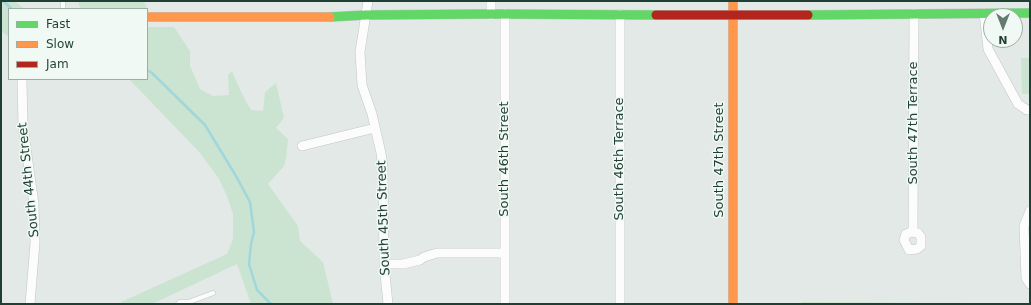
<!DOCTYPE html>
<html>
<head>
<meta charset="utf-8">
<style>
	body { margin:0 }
	#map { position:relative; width:1031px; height:305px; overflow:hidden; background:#e3e9e6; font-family:"DejaVu Sans",sans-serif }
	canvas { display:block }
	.frame { position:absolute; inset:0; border:2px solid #1f3e34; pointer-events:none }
	.legend { position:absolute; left:8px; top:8px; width:140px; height:72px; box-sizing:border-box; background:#f1f9f4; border:1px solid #9daea7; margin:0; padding:5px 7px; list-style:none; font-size:12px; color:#1f3e34 }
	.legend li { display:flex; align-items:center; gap:8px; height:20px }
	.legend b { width:20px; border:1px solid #9daea7 }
	.north { position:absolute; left:983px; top:8px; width:40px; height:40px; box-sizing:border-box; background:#f1f9f4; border:1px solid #9daea7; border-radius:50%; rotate:180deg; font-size:11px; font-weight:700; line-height:16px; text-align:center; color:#1f3e34 }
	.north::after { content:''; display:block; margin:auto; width:14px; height:18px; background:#647a72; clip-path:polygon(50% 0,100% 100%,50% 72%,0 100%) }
</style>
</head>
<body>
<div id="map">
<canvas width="1031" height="305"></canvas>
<div class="frame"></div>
<ul class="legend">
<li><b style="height:5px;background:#63d668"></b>Fast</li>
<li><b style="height:5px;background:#ff974d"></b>Slow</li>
<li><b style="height:5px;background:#b3261e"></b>Jam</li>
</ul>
<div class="north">N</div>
</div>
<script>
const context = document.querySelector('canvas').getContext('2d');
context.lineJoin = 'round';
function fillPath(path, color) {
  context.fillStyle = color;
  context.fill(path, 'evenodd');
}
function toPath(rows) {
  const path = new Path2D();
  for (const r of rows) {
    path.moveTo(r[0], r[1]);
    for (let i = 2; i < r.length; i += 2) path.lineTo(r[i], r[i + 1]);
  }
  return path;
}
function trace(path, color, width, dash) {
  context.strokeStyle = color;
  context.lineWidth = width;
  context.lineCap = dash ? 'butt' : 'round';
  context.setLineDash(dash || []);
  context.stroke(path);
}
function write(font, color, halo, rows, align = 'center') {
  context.font = font + ' "DejaVu Sans",sans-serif';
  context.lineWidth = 3;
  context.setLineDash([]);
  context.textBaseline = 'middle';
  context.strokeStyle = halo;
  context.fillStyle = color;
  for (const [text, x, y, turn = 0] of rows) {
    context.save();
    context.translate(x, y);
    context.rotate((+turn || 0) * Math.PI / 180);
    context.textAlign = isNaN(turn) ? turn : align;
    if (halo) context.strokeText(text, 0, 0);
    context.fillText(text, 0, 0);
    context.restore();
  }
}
fillPath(toPath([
	[1,1,15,1,24,9,9,9,9,37,1,31],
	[78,1,144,1,147,9,80,8],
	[147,27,174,27,190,51,190,66,200,89,213,96,229,95,228,75,232,71,241,92,251,110,263,111,265,92,276,83,284,118,276,128,288,139,286,159,284,166,268,184,298,226,300,241,323,262,333,304,251,304,237,264,152,304,121,304,121,302,227,254,233,239,233,214,227,196,219,179,200,153,129,79,147,79],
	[1021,58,1030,58,1030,94,1022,94],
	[802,302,966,303,966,304,803,304]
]), '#cbe4d1');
trace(toPath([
	[3,1,12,9],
	[147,70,152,73,205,125,236,176,250,202,254,232,251,244,249,264,257,290,271,304]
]), '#a0d7dc', 2.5);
const lane = toPath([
	[63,1,63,9],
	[178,304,180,302,189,302,213,293]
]);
const street = toPath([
	[368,1,360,52,362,85,372,114,381,153,383,167,384,264,388,304],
	[984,13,988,49,1018,104,1027,110,1030,110],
	[491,14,491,1],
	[620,14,620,304],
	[22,79,23,127,34,204,35,243,30,304],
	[302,146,375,128],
	[1030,211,1024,226,1026,278,1030,284],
	[911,232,918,233,921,237,921,246,917,249,909,250,904,240,906,234,911,232],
	[913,232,914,14],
	[384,264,403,264,420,260,424,257,437,253,504,253],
	[505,304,505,14]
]);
const fast = toPath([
	[808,15,1030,13],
	[330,17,366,15,491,14,656,15]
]);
const slow = toPath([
	[733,1,733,304],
	[147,17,330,17]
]);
const jam = toPath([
	[656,15,808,15]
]);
trace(lane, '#c0c6c3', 5.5);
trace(street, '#c0c6c3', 10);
trace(fast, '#bec7c3', 10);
trace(slow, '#bec7c3', 10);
trace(jam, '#bec7c3', 10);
trace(lane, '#fbfcfb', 4.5);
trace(street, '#fbfcfb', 9);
trace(fast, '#63d668', 9);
trace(slow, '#ff974d', 9);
trace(jam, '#b3261e', 9);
write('13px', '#1f3e34', '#f1f9f4', [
	["South 47th Terrace",914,123,-90],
	["South 46th Street",505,159,-90],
	["South 46th Terrace",620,159,-90],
	["South 47th Street",720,160,-90],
	["South 44th Street",29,180,-96],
	["South 45th Street",384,218,-92]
]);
</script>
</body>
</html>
